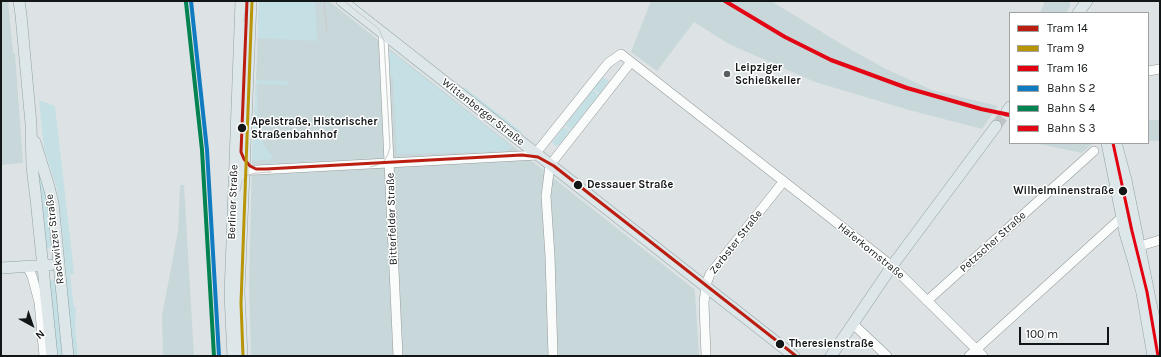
<!DOCTYPE html>
<html>
<head>
<meta charset="utf-8">
<style>
	body { margin:0 }
	#map { position:relative; width:1161px; height:357px; overflow:hidden; background:#dde3e4; font-family:Karla,sans-serif }
	canvas { display:block }
	.frame { position:absolute; inset:0; border:2px solid #121617; pointer-events:none }
	.legend { position:absolute; left:1009px; top:12px; width:140px; height:132px; box-sizing:border-box; background:#fff; border:1px solid #a0a2a2; margin:0; padding:5px 7px; list-style:none; font-size:12px; color:#121617 }
	.legend li { display:flex; align-items:center; gap:8px; height:20px }
	.legend b { width:20px; border:1px solid #a0a2a2 }
	.north { position:absolute; left:12px; top:305px; width:40px; height:40px; -webkit-text-stroke:3px #fff; paint-order:stroke; rotate:140deg; font-size:11px; font-weight:700; line-height:16px; text-align:center; color:#121617 }
	.north::after { content:''; display:block; margin:auto; width:14px; height:18px; background:#121617; clip-path:polygon(50% 0,100% 100%,50% 72%,0 100%) }
	.scale { position:absolute; left:1019px; top:327px; width:90px; height:18px; box-sizing:border-box; border:2px solid #121617; border-top:0; padding-left:5px; font-size:12px; line-height:14px; white-space:nowrap; color:#121617; -webkit-text-stroke:3px #fff; paint-order:stroke }
</style>
</head>
<body>
<div id="map">
<canvas width="1161" height="357"></canvas>
<div class="frame"></div>
<ul class="legend">
<li><b style="height:5px;background:#bb1e10"></b>Tram 14</li>
<li><b style="height:5px;background:#b89507"></b>Tram 9</li>
<li><b style="height:5px;background:#e3000f"></b>Tram 16</li>
<li><b style="height:5px;background:#107bc0"></b>Bahn S 2</li>
<li><b style="height:5px;background:#028351"></b>Bahn S 4</li>
<li><b style="height:5px;background:#e30614"></b>Bahn S 3</li>
</ul>
<div class="north">N</div>
<div class="scale">100 m</div>
</div>
<script>
const context = document.querySelector('canvas').getContext('2d');
context.lineJoin = 'round';
function fillPath(path, color) {
  context.fillStyle = color;
  context.fill(path, 'evenodd');
}
function toPath(rows) {
  const path = new Path2D();
  for (const r of rows) {
    path.moveTo(r[0], r[1]);
    for (let i = 2; i < r.length; i += 2) path.lineTo(r[i], r[i + 1]);
  }
  return path;
}
function trace(path, color, width, dash) {
  context.strokeStyle = color;
  context.lineWidth = width;
  context.lineCap = dash ? 'butt' : 'round';
  context.setLineDash(dash || []);
  context.stroke(path);
}
function write(font, color, halo, rows, align = 'center') {
  context.font = font + ' Karla,sans-serif';
  context.lineWidth = 3;
  context.setLineDash([]);
  context.textBaseline = 'middle';
  context.strokeStyle = halo;
  context.fillStyle = color;
  for (const [text, x, y, turn = 0] of rows) {
    context.save();
    context.translate(x, y);
    context.rotate((+turn || 0) * Math.PI / 180);
    context.textAlign = isNaN(turn) ? turn : align;
    if (halo) context.strokeText(text, 0, 0);
    context.fillText(text, 0, 0);
    context.restore();
  }
}
fillPath(toPath([
	[1,1,8,1,13,53,15,53,23,163,1,165],
	[259,1,329,1,694,289,695,293,699,356,251,356,249,287,252,158,256,80],
	[651,1,771,1,848,48,886,69,932,90,998,106,982,129,909,110,815,82,729,44,694,22,657,71,631,52],
	[1045,1,1070,1,1070,7,1066,13,1040,13],
	[1148,120,1160,120,1160,141,1148,141],
	[1034,143,1093,143,1082,153],
	[180,185,184,185,194,356,163,356,162,316,178,231]
]), '#c8d7d9');
fillPath(toPath([
	[259,1,315,1,317,41,258,38],
	[390,51,512,147,511,148,506,151,399,154,397,152,393,78,389,72,389,53],
	[603,77,609,81,600,94,593,89],
	[256,80,288,81,288,85,257,84,258,123,260,134,264,145,274,159,254,161,252,158],
	[464,87,522,132,520,134,462,89],
	[593,90,599,95,571,130,565,125],
	[39,100,55,106,73,264,74,274,70,275,74,307,76,307,75,325,78,356,71,356,64,280,67,279,59,201,57,189,44,149],
	[564,127,570,131,559,145,555,146,552,142],
	[36,161,37,162,45,181,48,195,54,247,45,248,35,172,34,162],
	[55,280,59,323,65,356,55,356,48,281]
]), '#c4e0e5');
trace(toPath([
	[996,126,1007,111]
]), '#bfc4c5', 11, [11, 5.5]);
const minor = toPath([
	[383,33,398,356],
	[1148,71,1160,69],
	[536,153,608,63,621,54,892,266,983,356],
	[238,171,538,155],
	[1140,246,1160,240],
	[28,268,32,276,39,302,44,356],
	[927,301,1094,151],
	[853,324,887,356],
	[553,356,550,256,546,196,550,165,631,62],
	[706,356,704,303,706,285,710,274,783,182],
	[969,356,1121,218]
]);
const major = toPath([
	[19,1,21,15,31,124,32,167,36,199,52,356],
	[342,1,794,356],
	[1078,13,1087,1],
	[1007,111,1010,107],
	[35,142,49,187,53,203,68,356],
	[1107,143,1125,233,1134,263,1142,293,1153,356],
	[1116,143,1126,180,1160,348],
	[1,268,50,265],
	[233,356,230,295,241,1],
	[242,356,239,292,251,1],
	[831,356,892,266,996,126]
]);
trace(minor, '#969a9b', 10);
trace(major, '#91a2a5', 12);
trace(minor, '#fafbfb', 9);
trace(major, '#dde6e8', 11);
trace(toPath([
	[324,1,326,22,327,31],
	[344,1,379,29,384,41,390,147,388,154,384,161,377,165,370,167],
	[244,21,246,1],
	[240,191,242,181,248,175,256,173,271,172]
]), '#c8caca', 1);
trace(toPath([
	[191,1,207,150,219,356]
]), '#107bc0', 4);
trace(toPath([
	[186,2,202,150,214,356]
]), '#028351', 4);
trace(toPath([
	[725,1,785,37,831,60,907,88,981,109,1010,115]
]), '#e30614', 4);
trace(toPath([
	[247,1,241,152,244,159,250,166,256,169,266,169,522,155,538,157,554,166,796,356]
]), '#bb1e10', 3);
trace(toPath([
	[243,356,241,303,252,1]
]), '#b89507', 3);
trace(toPath([
	[1113,143,1132,231,1147,292,1158,356]
]), '#e3000f', 3);
for (const [x, y, r, color] of [
	[727,74,4,"#595e5f"],
	[242,128,5,"#121617"],
	[578,185,5,"#121617"],
	[1123,191,5,"#121617"],
	[780,344,5,"#121617"]
]) {
  const dot = new Path2D();
  dot.arc(x, y, r, 0, 2 * Math.PI);
  context.fillStyle = color;
  context.fill(dot);
  trace(dot, '#fff', 1.5);
}
write('bold 11px', '#121617', '#fff', [
	["Leipziger",735,68],
	["Schießkeller",735,81]
], 'left');
write('11px', '#121617', '#fff', [
	["Wittenberger Straße",483,112,38],
	["Berliner Straße",233,202,-88],
	["Bitterfelder Straße",392,219,-92],
	["Rackwitzer Straße",55,239,-97],
	["Zerbster Straße",736,242,-52],
	["Petzscher Straße",993,242,-42],
	["Haferkornstraße",871,251,39]
]);
write('bold 11px', '#121617', '#fff', [
	["Apelstraße, Historischer",251,122],
	["Straßenbahnhof",251,135],
	["Dessauer Straße",587,185],
	["Wilhelminenstraße",1114,191,"right"],
	["Theresienstraße",789,344]
], 'left');
</script>
</body>
</html>
